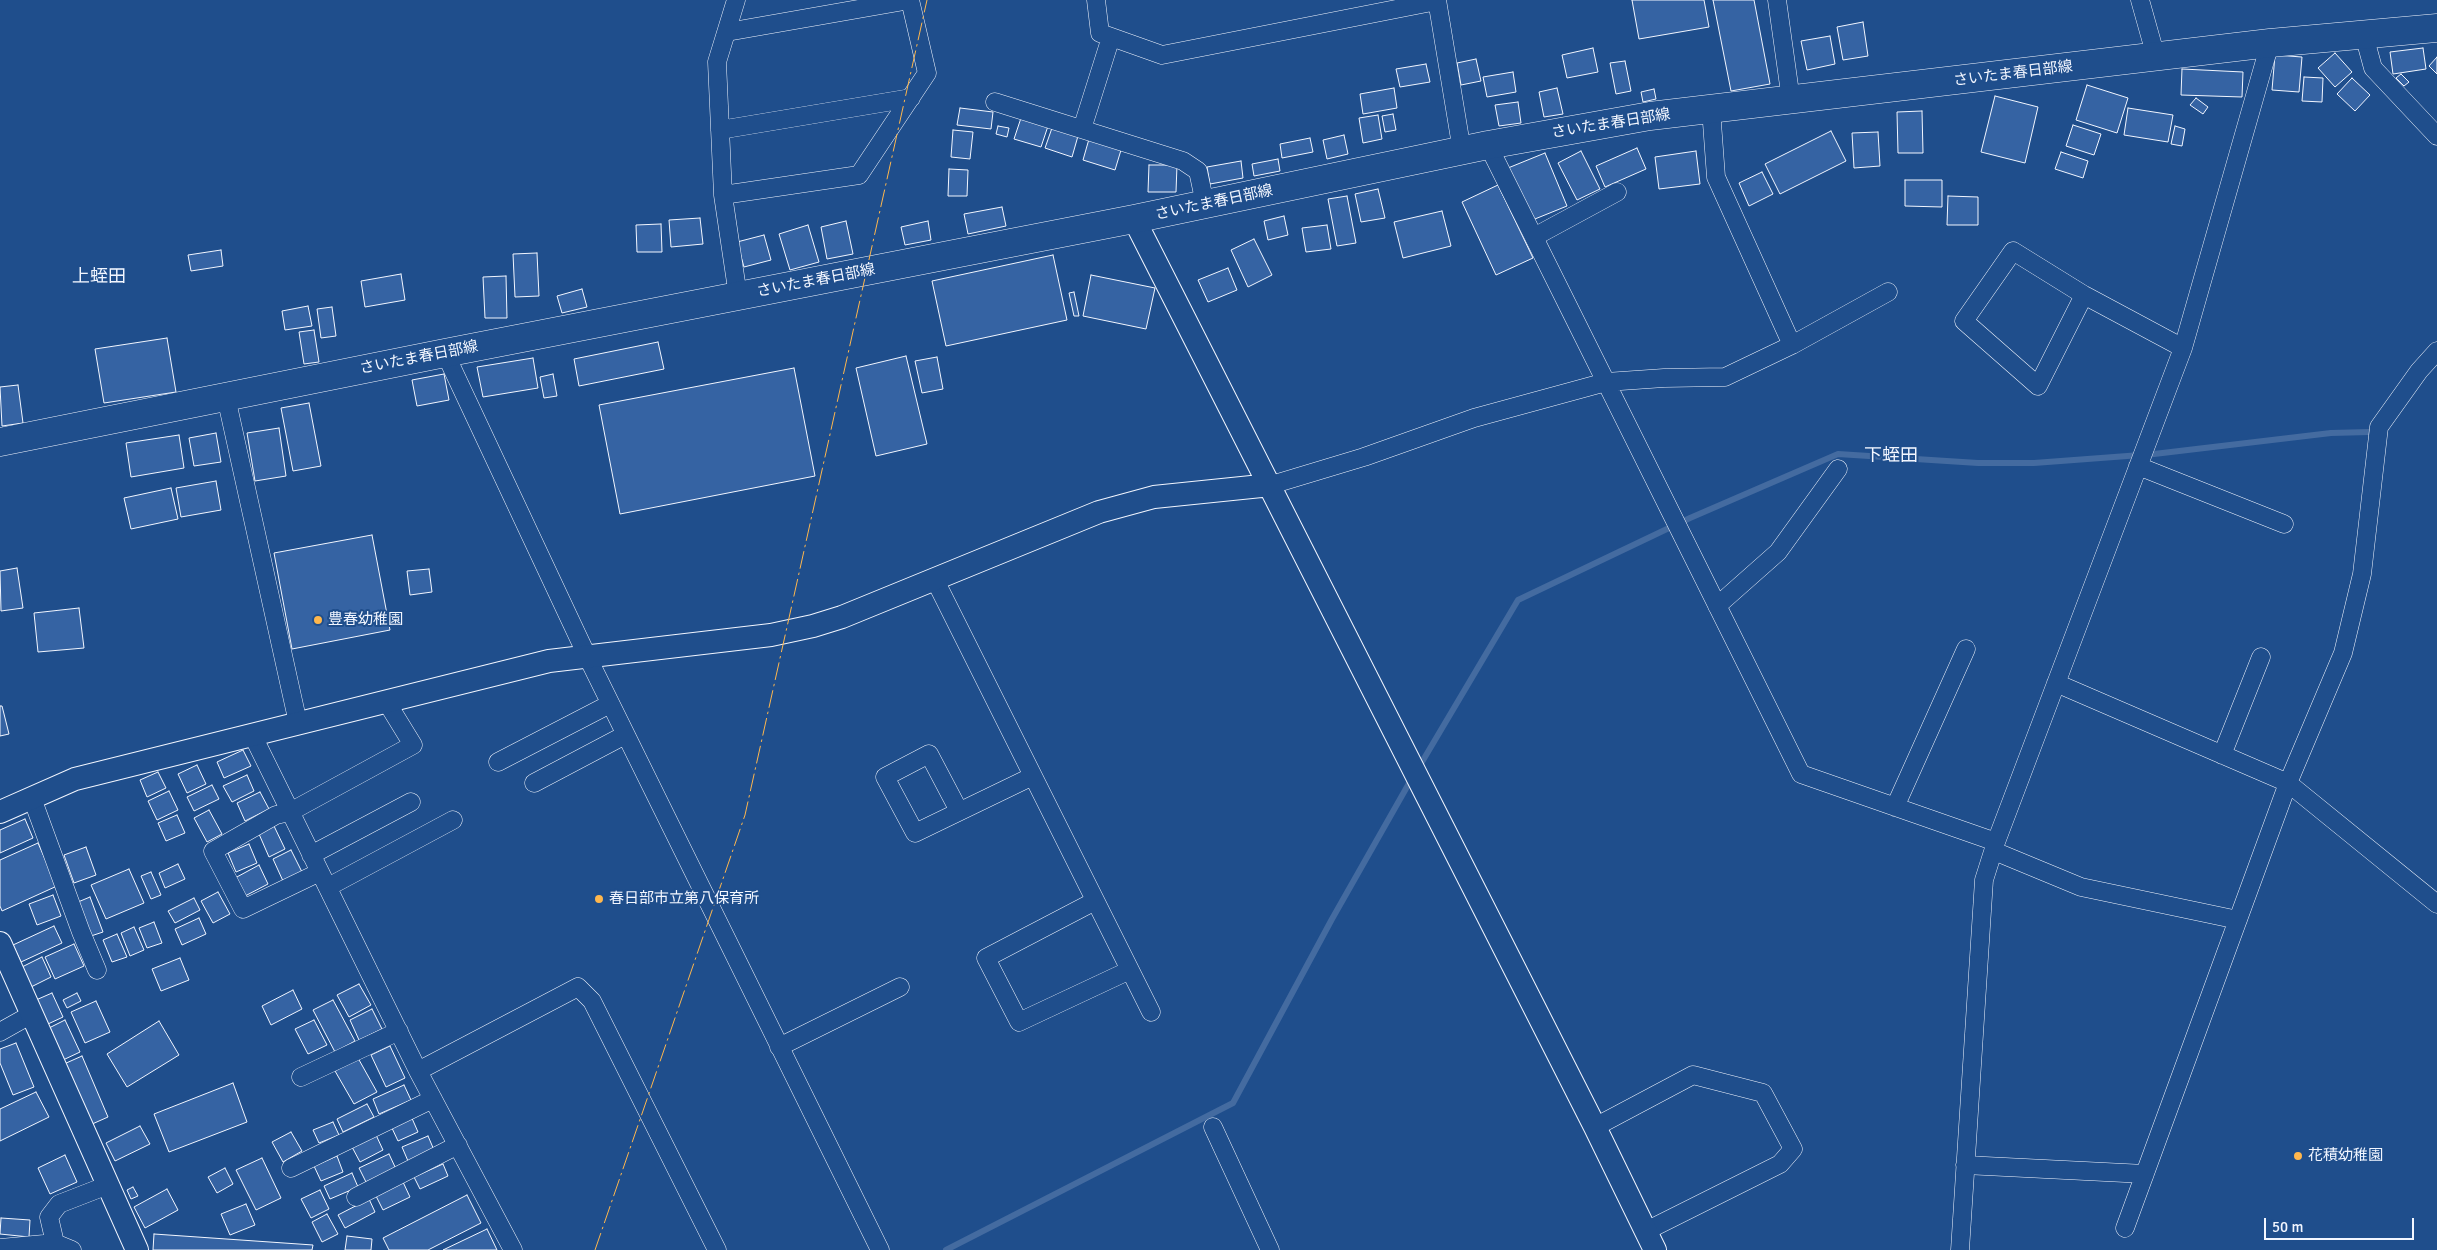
<!DOCTYPE html>
<html>
<head>
<meta charset="utf-8">
<style>
	body { margin:0 }
	#map { position:relative; width:2437px; height:1250px; overflow:hidden; background:#1f4e8c; font-family:Signika,sans-serif }
	canvas { display:block }
	.scale { position:absolute; left:2264px; top:1218px; width:150px; height:22px; box-sizing:border-box; border:2px solid #f2f6ff; border-top:0; padding-left:6px; font-size:15px; line-height:18px; white-space:nowrap; color:#f2f6ff; -webkit-text-stroke:4px #1f4e8c; paint-order:stroke }
</style>
</head>
<body>
<div id="map">
<canvas width="2437" height="1250"></canvas>
<div class="scale">50 m</div>
</div>
<script>
const context = document.querySelector('canvas').getContext('2d');
context.lineJoin = 'round';
function toPath(rows) {
  const path = new Path2D();
  for (const r of rows) {
    path.moveTo(r[0], r[1]);
    for (let i = 2; i < r.length; i += 2) path.lineTo(r[i], r[i + 1]);
  }
  return path;
}
function trace(path, color, width, dash) {
  context.strokeStyle = color;
  context.lineWidth = width;
  context.lineCap = dash ? 'butt' : 'round';
  context.setLineDash(dash || []);
  context.stroke(path);
}
function fillPath(path, color) {
  context.fillStyle = color;
  context.fill(path, 'evenodd');
}
function write(font, color, halo, rows, align = 'center') {
  context.font = font + ' Signika,"Noto Sans JP",sans-serif';
  context.lineWidth = 4;
  context.setLineDash([]);
  context.textBaseline = 'middle';
  context.strokeStyle = halo;
  context.fillStyle = color;
  for (const [text, x, y, turn = 0] of rows) {
    context.save();
    context.translate(x, y);
    context.rotate((+turn || 0) * Math.PI / 180);
    context.textAlign = isNaN(turn) ? turn : align;
    if (halo) context.strokeText(text, 0, 0);
    context.fillText(text, 0, 0);
    context.restore();
  }
}
trace(toPath([
	[1419,767,1518,600,1690,518,1838,454,1978,463,2034,463,2154,454,2331,433,2369,432],
	[946,1250,1233,1103,1332,919,1412,778]
]), '#446ba0', 6);
const building = toPath([
	[1632,0,1704,0,1709,27,1639,39,1632,0],
	[1713,0,1754,0,1770,84,1731,91,1713,0],
	[1863,22,1868,56,1843,60,1837,27,1863,22],
	[1830,36,1835,64,1807,70,1801,41,1830,36],
	[1593,48,1598,72,1567,78,1562,55,1593,48],
	[2423,48,2426,69,2393,74,2390,52,2423,48],
	[2335,53,2352,72,2335,87,2318,68,2335,53],
	[2275,55,2302,57,2299,92,2272,90,2275,55],
	[2437,57,2437,74,2429,66,2437,57],
	[1476,59,1481,81,1461,85,1457,63,1476,59],
	[1625,61,1631,91,1616,94,1610,63,1625,61],
	[1426,64,1430,82,1400,87,1396,69,1426,64],
	[2182,69,2243,72,2242,97,2181,95,2182,69],
	[1513,72,1516,92,1487,97,1483,77,1513,72],
	[2401,74,2409,82,2404,86,2396,78,2401,74],
	[2304,77,2323,78,2322,102,2302,101,2304,77],
	[2352,78,2370,95,2355,111,2337,94,2352,78],
	[2087,85,2128,98,2117,133,2076,120,2087,85],
	[1394,88,1397,108,1363,114,1360,94,1394,88],
	[1557,88,1563,114,1544,117,1539,92,1557,88],
	[1654,89,1656,99,1643,102,1641,92,1654,89],
	[1995,96,2038,107,2025,163,1981,152,1995,96],
	[2196,98,2208,107,2203,114,2190,105,2196,98],
	[1518,102,1521,123,1499,126,1495,105,1518,102],
	[960,108,993,112,991,129,957,125,960,108],
	[2128,108,2173,115,2168,142,2124,135,2128,108],
	[1922,111,1923,153,1898,153,1897,112,1922,111],
	[1393,114,1396,130,1385,132,1382,116,1393,114],
	[1378,115,1382,139,1363,143,1359,118,1378,115],
	[1021,118,1048,126,1041,147,1014,139,1021,118],
	[2073,125,2101,134,2094,155,2066,146,2073,125],
	[998,126,1009,128,1007,137,996,134,998,126],
	[2175,126,2185,129,2182,146,2171,144,2175,126],
	[1052,128,1078,136,1072,157,1045,148,1052,128],
	[953,130,973,132,970,159,951,157,953,130],
	[1831,131,1846,161,1780,194,1765,164,1831,131],
	[1878,132,1880,166,1854,168,1852,133,1878,132],
	[1344,135,1348,154,1327,159,1323,140,1344,135],
	[1310,138,1313,152,1282,158,1280,144,1310,138],
	[1089,139,1121,150,1115,170,1083,160,1089,139],
	[1637,148,1646,169,1605,187,1596,166,1637,148],
	[1581,151,1600,189,1577,200,1558,163,1581,151],
	[1696,151,1700,184,1659,189,1655,157,1696,151],
	[2061,152,2088,161,2083,178,2055,169,2061,152],
	[1545,153,1567,206,1530,221,1508,168,1545,153],
	[1278,159,1280,171,1254,176,1252,164,1278,159],
	[1241,161,1243,178,1210,184,1207,167,1241,161],
	[1149,165,1177,165,1176,192,1148,192,1149,165],
	[949,169,968,170,967,196,948,196,949,169],
	[1762,172,1773,194,1749,206,1739,183,1762,172],
	[1905,180,1942,180,1942,207,1905,206,1905,180],
	[1498,185,1533,258,1496,275,1462,202,1498,185],
	[1378,189,1385,218,1361,222,1355,194,1378,189],
	[1347,196,1356,243,1337,246,1328,199,1347,196],
	[1948,196,1978,197,1978,225,1947,225,1948,196],
	[1002,207,1006,226,968,234,964,214,1002,207],
	[1442,211,1451,246,1403,258,1394,222,1442,211],
	[1284,216,1288,235,1268,240,1264,221,1284,216],
	[700,218,703,244,671,247,669,220,700,218],
	[846,221,853,254,827,259,821,227,846,221],
	[928,221,931,240,905,245,901,227,928,221],
	[661,224,662,252,637,252,636,225,661,224],
	[808,225,819,262,790,270,779,234,808,225],
	[1327,225,1331,249,1306,252,1302,228,1327,225],
	[764,235,771,260,744,267,737,242,764,235],
	[1254,239,1272,275,1248,287,1231,250,1254,239],
	[221,250,223,266,191,271,188,255,221,250],
	[537,253,539,296,515,297,513,254,537,253],
	[1053,255,1067,320,946,346,932,281,1053,255],
	[1228,268,1237,290,1208,302,1198,280,1228,268],
	[401,274,405,300,365,307,361,281,401,274],
	[1091,275,1155,288,1146,329,1083,316,1091,275],
	[506,276,507,318,485,318,483,277,506,276],
	[582,289,587,307,562,313,557,296,582,289],
	[1074,292,1079,316,1074,316,1069,293,1074,292],
	[308,306,312,326,285,330,282,311,308,306],
	[332,307,336,336,321,338,317,309,332,307],
	[314,330,319,362,304,364,299,332,314,330],
	[167,338,176,392,104,403,95,349,167,338],
	[658,342,664,369,579,386,574,359,658,342],
	[906,356,927,444,876,456,856,368,906,356],
	[937,357,943,389,922,393,915,361,937,357],
	[533,358,538,388,483,397,477,367,533,358],
	[794,368,815,476,620,514,599,405,794,368],
	[444,374,449,400,417,406,412,380,444,374],
	[553,374,557,396,544,398,540,377,553,374],
	[18,385,23,423,2,426,0,387,18,385],
	[309,403,321,466,293,471,281,408,309,403],
	[279,428,286,476,255,481,247,433,279,428],
	[216,433,221,462,194,466,189,438,216,433],
	[179,435,184,468,131,477,126,443,179,435],
	[216,481,221,510,181,517,176,488,216,481],
	[171,488,178,519,131,529,124,498,171,488],
	[372,535,390,630,292,649,274,553,372,535],
	[17,568,23,608,1,611,0,571,17,568],
	[429,569,432,592,410,595,407,571,429,569],
	[79,608,84,648,38,652,34,613,79,608],
	[0,706,2,706,9,734,0,736,0,706],
	[243,750,251,766,224,778,217,762,243,750],
	[197,765,206,784,187,793,178,774,197,765],
	[158,772,166,788,147,797,140,780,158,772],
	[247,775,254,791,232,802,223,786,247,775],
	[212,785,219,799,194,811,187,797,212,785],
	[169,791,178,810,157,820,148,801,169,791],
	[260,792,269,809,245,821,237,803,260,792],
	[209,810,222,834,207,842,194,818,209,810],
	[177,815,185,833,166,841,158,823,177,815],
	[25,819,33,838,0,853,0,830,25,819],
	[274,826,285,849,269,857,259,834,274,826],
	[38,843,57,886,2,911,0,906,0,860,38,843],
	[249,844,257,863,236,872,228,853,249,844],
	[86,847,96,875,74,883,64,855,86,847],
	[291,850,302,872,283,881,273,859,291,850],
	[178,864,185,879,165,888,159,873,178,864],
	[259,865,268,884,245,896,235,878,259,865],
	[129,869,144,903,106,919,91,885,129,869],
	[151,872,161,895,151,899,141,876,151,872],
	[218,892,230,914,213,923,201,901,218,892],
	[53,895,61,916,37,925,29,904,53,895],
	[90,897,103,932,91,936,78,902,90,897],
	[194,898,200,910,175,923,168,911,194,898],
	[199,918,206,934,182,945,175,929,199,918],
	[154,922,162,943,147,948,139,928,154,922],
	[54,926,62,943,21,962,13,945,54,926],
	[134,927,144,950,130,956,121,933,134,927],
	[117,934,127,957,112,962,103,940,117,934],
	[74,944,84,966,55,979,45,957,74,944],
	[42,957,51,977,31,987,22,967,42,957],
	[180,958,189,980,161,991,152,969,180,958],
	[359,984,371,1005,349,1017,337,995,359,984],
	[293,990,302,1009,271,1025,262,1006,293,990],
	[52,993,63,1017,48,1024,36,1000,52,993],
	[77,993,81,1001,67,1008,63,1000,77,993],
	[333,1000,355,1041,335,1052,313,1010,333,1000],
	[96,1001,110,1032,85,1043,71,1012,96,1001],
	[372,1009,382,1029,359,1040,350,1020,372,1009],
	[65,1020,80,1052,63,1060,49,1028,65,1020],
	[314,1020,327,1045,308,1054,295,1029,314,1020],
	[159,1021,179,1055,127,1087,107,1054,159,1021],
	[16,1043,34,1087,13,1095,0,1063,0,1049,16,1043],
	[390,1046,405,1078,386,1087,371,1055,390,1046],
	[82,1056,108,1117,90,1125,64,1064,82,1056],
	[358,1058,377,1092,354,1104,335,1071,358,1058],
	[233,1083,247,1122,169,1152,154,1114,233,1083],
	[404,1085,411,1100,379,1114,373,1099,404,1085],
	[36,1092,49,1117,0,1141,0,1109,36,1092],
	[367,1104,374,1117,343,1132,337,1119,367,1104],
	[411,1116,418,1132,398,1141,391,1126,411,1116],
	[333,1122,339,1135,319,1143,313,1130,333,1122],
	[140,1126,150,1144,115,1161,106,1143,140,1126],
	[291,1132,302,1151,283,1162,272,1142,291,1132],
	[376,1135,383,1150,360,1162,352,1147,376,1135],
	[428,1136,434,1150,408,1161,402,1147,428,1136],
	[389,1154,396,1169,366,1182,359,1168,389,1154],
	[65,1155,77,1182,50,1194,38,1168,65,1155],
	[337,1156,343,1172,321,1181,314,1166,337,1156],
	[262,1158,281,1198,256,1210,236,1170,262,1158],
	[443,1164,448,1176,420,1189,414,1177,443,1164],
	[225,1168,233,1184,217,1193,208,1177,225,1168],
	[352,1173,358,1187,330,1199,324,1186,352,1173],
	[403,1182,410,1197,383,1210,376,1196,403,1182],
	[133,1187,138,1196,131,1199,127,1190,133,1187],
	[167,1189,178,1210,145,1228,134,1207,167,1189],
	[320,1190,329,1209,311,1218,301,1199,320,1190],
	[467,1195,481,1223,428,1250,389,1250,383,1238,467,1195],
	[369,1199,375,1212,345,1228,338,1215,369,1199],
	[246,1204,255,1225,230,1235,221,1214,246,1204],
	[327,1214,338,1234,322,1242,312,1222,327,1214],
	[1,1218,30,1220,29,1237,0,1234,1,1218],
	[487,1229,497,1250,443,1250,487,1229],
	[154,1234,313,1245,312,1250,153,1250,154,1234],
	[347,1236,372,1239,371,1250,345,1250,347,1236]
]);
fillPath(building, '#3563a3');
trace(building, '#f2f6ff', 1);
const minor = toPath([
	[736,0,717,62,723,195,738,296],
	[1096,0,1100,33,1162,55,1437,1],
	[1437,0,1462,151],
	[1777,0,1791,100],
	[2140,0,2156,57],
	[2364,35,2373,68,2437,136],
	[995,102,1183,161,1198,171,1205,204],
	[1711,109,1716,177,1792,345],
	[1082,129,1111,37],
	[720,130,911,98],
	[1488,145,1801,774,1996,842],
	[723,195,859,175,927,73,910,0,727,32],
	[1534,237,1617,192],
	[2084,295,2038,386,1964,321,2013,251,2084,295,2183,348],
	[445,353,588,658,880,1250],
	[226,397,298,723],
	[2138,466,2284,524],
	[1271,485,1364,457,1474,418,1606,382,1664,378,1725,377,1792,345,1888,292],
	[935,580,1151,1012],
	[1717,606,1778,552,1838,469],
	[2056,683,2288,783,2437,904],
	[252,734,418,1071,513,1250],
	[2222,755,2261,657],
	[498,762,610,704],
	[534,783,625,735],
	[32,798,81,932,97,970],
	[1895,807,1966,649],
	[959,811,929,754,885,777,915,833,1033,776],
	[1994,851,2081,887,2238,920],
	[311,855,411,802],
	[320,872,243,909,213,851,276,815,290,812,413,745,386,701],
	[328,887,453,820],
	[1095,901,986,958,1019,1022,1130,970],
	[0,1032,32,1014],
	[779,1047,900,987],
	[418,1071,578,987,592,1001,717,1250],
	[301,1077,399,1031],
	[1213,1127,1270,1250],
	[1595,1127,1693,1075,1763,1093,1793,1149,1780,1164,1646,1231],
	[1965,1165,2145,1174],
	[291,1168,433,1099],
	[356,1197,458,1145],
	[2125,1228,2288,783,2343,653,2362,574,2379,427,2419,371,2437,351],
	[55,1243,49,1217,59,1204,108,1185],
	[0,1248,55,1243,72,1250],
	[1960,1250,1984,880,1996,842,2183,348,2270,43]
]);
const tertiary = toPath([
	[1134,219,1595,1127,1655,1250],
	[0,812,75,779,549,661,771,635,813,626,842,617,1099,512,1154,497,1271,485],
	[0,943,137,1250]
]);
const primary = toPath([
	[0,442,445,353,1134,219,1488,145,1650,116,2270,43,2437,28]
]);
trace(minor, '#f2f6ff', 19);
trace(tertiary, '#f2f6ff', 24);
trace(primary, '#f2f6ff', 29);
trace(minor, '#1f4e8c', 18);
trace(tertiary, '#1f4e8c', 22);
trace(primary, '#1f4e8c', 28);
trace(toPath([
	[595,1250,745,815,927,0]
]), '#ffb74d', 1, [18, 4, 2.5, 4]);
for (const [x, y, r, color] of [
	[318,620,5,"#ffb74d"],
	[599,899,5,"#ffb74d"],
	[2298,1156,5,"#ffb74d"]
]) {
  const dot = new Path2D();
  dot.arc(x, y, r, 0, 2 * Math.PI);
  context.fillStyle = color;
  context.fill(dot);
  trace(dot, '#1f4e8c', 2);
}
write('15px', '#f2f6ff', '#1f4e8c', [
	["さいたま春日部線",2013,74,-7],
	["さいたま春日部線",1611,124,-9],
	["さいたま春日部線",1214,203,-12],
	["さいたま春日部線",816,281,-11],
	["さいたま春日部線",419,358,-11]
]);
write('15px', '#f2f6ff', '#1f4e8c', [
	["豊春幼稚園",328,620],
	["春日部市立第八保育所",609,899],
	["花積幼稚園",2308,1156]
], 'left');
write('18px', '#f2f6ff', '#1f4e8c', [
	["上蛭田",99,277],
	["下蛭田",1891,456]
]);
</script>
</body>
</html>
